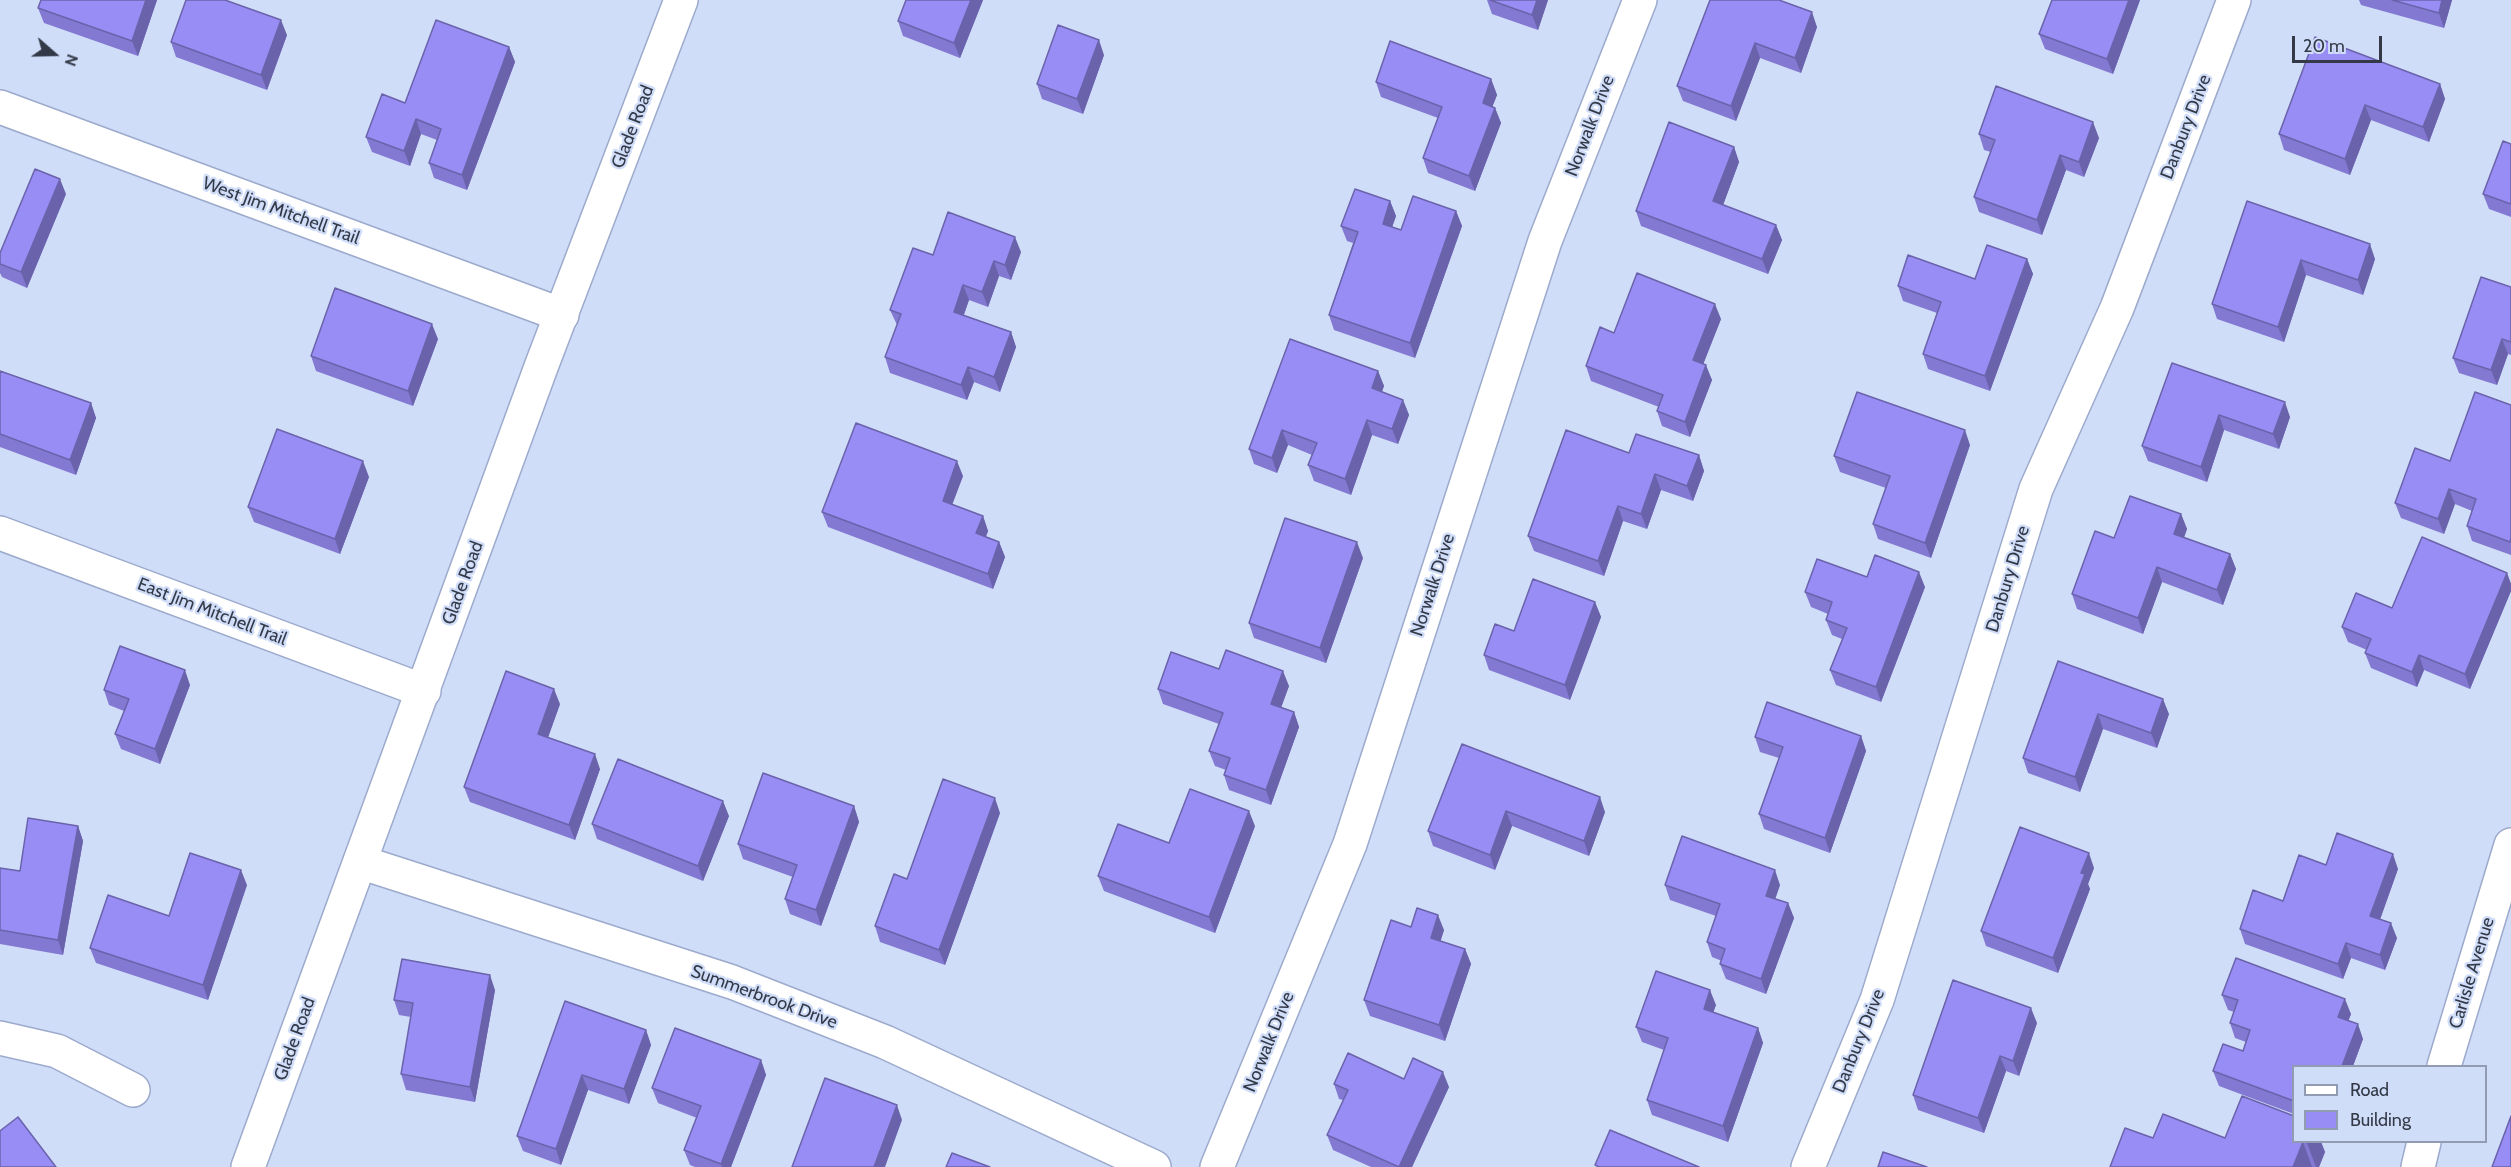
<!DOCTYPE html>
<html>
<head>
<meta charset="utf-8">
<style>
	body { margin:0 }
	#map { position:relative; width:2511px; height:1167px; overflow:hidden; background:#d0ddf9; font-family:Cabin,sans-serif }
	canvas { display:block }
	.legend { position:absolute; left:2292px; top:1065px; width:195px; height:78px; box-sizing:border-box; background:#d0ddf9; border:2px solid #919bb2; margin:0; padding:8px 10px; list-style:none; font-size:18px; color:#333947 }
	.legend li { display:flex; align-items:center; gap:12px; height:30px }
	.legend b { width:30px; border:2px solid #919bb2 }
	.north { position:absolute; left:24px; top:24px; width:60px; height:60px; -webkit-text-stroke:4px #d0ddf9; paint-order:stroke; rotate:110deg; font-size:16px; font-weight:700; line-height:24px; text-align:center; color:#333947 }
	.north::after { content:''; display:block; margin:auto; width:21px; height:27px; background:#333947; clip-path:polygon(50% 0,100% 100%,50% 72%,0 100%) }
	.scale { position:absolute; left:2292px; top:36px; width:90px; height:27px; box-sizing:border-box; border:3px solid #333947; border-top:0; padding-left:8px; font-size:18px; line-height:21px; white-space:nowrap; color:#333947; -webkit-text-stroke:4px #d0ddf9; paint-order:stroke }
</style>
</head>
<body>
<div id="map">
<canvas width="2511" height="1167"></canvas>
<ul class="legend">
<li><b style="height:8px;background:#fff"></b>Road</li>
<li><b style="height:16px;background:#988df4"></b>Building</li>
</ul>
<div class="north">N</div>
<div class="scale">20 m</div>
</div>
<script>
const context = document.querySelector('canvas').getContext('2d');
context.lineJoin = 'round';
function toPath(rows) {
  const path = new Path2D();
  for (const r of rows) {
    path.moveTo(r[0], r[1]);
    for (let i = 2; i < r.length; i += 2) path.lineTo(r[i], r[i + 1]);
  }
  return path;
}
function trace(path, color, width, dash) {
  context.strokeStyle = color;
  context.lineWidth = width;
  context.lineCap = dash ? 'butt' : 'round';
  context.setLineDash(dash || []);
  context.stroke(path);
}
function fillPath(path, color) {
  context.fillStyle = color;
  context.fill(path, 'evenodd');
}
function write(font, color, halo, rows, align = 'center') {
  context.font = font + ' Cabin,sans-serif';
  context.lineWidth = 4.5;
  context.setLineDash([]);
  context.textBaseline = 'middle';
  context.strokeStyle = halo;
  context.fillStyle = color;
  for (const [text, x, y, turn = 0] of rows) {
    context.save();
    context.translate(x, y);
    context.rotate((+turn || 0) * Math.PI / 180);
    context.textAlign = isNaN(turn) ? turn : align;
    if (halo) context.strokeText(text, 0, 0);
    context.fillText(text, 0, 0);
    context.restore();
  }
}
const minor = toPath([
	[0,107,562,315],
	[0,533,424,691],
	[360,862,732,982,885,1042,1154,1167],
	[0,1038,57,1051,133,1090],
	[2444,1066,2511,845],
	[1217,1167,1350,844,1545,241,1640,0],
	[1808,1167,1877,1000,2036,489,2117,308,2234,0],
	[2418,1167,2424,1142]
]);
const major = toPath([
	[248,1167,541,367,681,0]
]);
trace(minor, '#9caacc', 36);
trace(major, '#9caacc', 36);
trace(minor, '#fff', 33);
trace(major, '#fff', 33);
fillPath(toPath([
	[157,0,138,56,44,23,38,8],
	[906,0,983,0,960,58,903,36,898,21],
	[1487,0,1548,0,1538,30,1492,14],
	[1710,0,1817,27,1801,73,1760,58,1736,121,1683,101,1677,86],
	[2140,0,2113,74,2045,49,2039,34],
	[2359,0,2452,0,2444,28,2361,5],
	[287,35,267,90,176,57,171,42],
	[2315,37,2440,84,2445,99,2429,142,2371,120,2350,175,2284,150,2279,134],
	[509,47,515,62,467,190,434,178,429,163,437,140,421,134,410,166,372,152,366,137,405,103],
	[1104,55,1083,114,1042,99,1037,84],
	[1491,79,1497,95,1492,107,1495,108,1501,123,1475,191,1428,173,1423,158,1438,118,1381,97,1376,82],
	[1979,134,2099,138,2084,177,2066,170,2042,235,1979,212,1974,197,1991,152,1984,150],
	[2511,144,2511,217,2489,209,2483,194],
	[1734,147,1739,162,1723,205,1776,225,1782,240,1768,274,1641,226,1636,211],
	[66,194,27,288,2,277,0,273,0,253],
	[1390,201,1396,216,1392,227,1401,230,1456,211,1462,226,1415,358,1334,330,1329,315,1353,243,1347,241,1341,226],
	[2247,201,2375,259,2363,295,2306,275,2284,342,2217,319,2212,304],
	[1021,252,1011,280,999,276,988,307,969,300,964,315,1011,332,1016,347,1000,392,974,382,967,400,890,373,885,357,897,325,890,310,933,255],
	[2027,259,2033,274,1990,391,1928,369,1923,354,1937,313,1903,301,1898,286,1975,279],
	[2511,287,2511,355,2508,354,2497,385,2459,373,2453,358],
	[1721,319,1703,364,1712,380,1690,437,1662,426,1657,411,1659,407,1591,381,1586,366,1614,333],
	[438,339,413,406,316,371,311,356],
	[2172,363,2290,417,2279,449,2224,430,2207,482,2148,461,2142,446],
	[0,371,91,403,96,418,76,475,0,447],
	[1378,371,1384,386,1382,392,1403,400,1409,415,1398,444,1372,435,1351,495,1314,481,1308,465,1312,455,1288,445,1277,473,1254,464,1249,449],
	[2511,405,2511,555,2472,541,2467,526,2472,511,2455,504,2444,534,2401,518,2395,503,2450,461],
	[1970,445,1931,558,1878,539,1873,524,1886,488,1840,472,1834,456],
	[1629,453,1699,455,1704,471,1693,501,1661,490,1647,529,1623,521,1604,576,1534,551,1528,536],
	[963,476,952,504,983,516,988,531,986,537,999,542,1005,557,993,589,828,527,822,512],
	[369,477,340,554,254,522,248,507],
	[2181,514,2187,529,2184,537,2230,554,2236,569,2223,605,2162,582,2143,634,2077,609,2072,594,2114,538],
	[1363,558,1326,663,1254,638,1249,623],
	[2507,573,2511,584,2511,591,2470,689,2424,670,2417,687,2371,668,2365,653,2367,650,2348,642,2342,627,2392,608],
	[1867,577,1925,587,1881,702,1836,685,1830,670,1842,639,1832,635,1826,620,1828,614,1811,607,1805,592],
	[1595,602,1601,617,1570,700,1489,670,1484,655,1514,631],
	[2058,661,2169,714,2157,748,2103,729,2080,792,2028,773,2023,758],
	[1219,669,1289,686,1281,707,1294,712,1299,727,1271,805,1229,790,1224,775,1226,770,1215,766,1209,751,1219,724,1163,704,1158,689],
	[190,685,160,764,121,749,115,734,124,711,109,705,104,690],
	[560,704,548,737,600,769,575,840,470,802,464,787],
	[1861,736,1866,751,1830,853,1764,829,1759,814,1779,758,1760,752,1755,737],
	[1462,744,1605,812,1589,856,1512,826,1495,870,1433,846,1428,831],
	[854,806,859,822,821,926,790,914,785,899,793,877,743,859,738,844],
	[1000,813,945,965,880,942,875,926,907,879],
	[729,816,703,881,597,839,592,824],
	[78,826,83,841,63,955,0,944,0,868,20,871],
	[1255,826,1215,933,1104,891,1098,876,1169,843],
	[2326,865,2398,869,2380,919,2397,938,2385,970,2351,958,2343,979,2245,944,2240,929,2283,901],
	[2094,868,2088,884,2090,889,2058,973,1986,946,1981,931],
	[247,885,208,1000,96,963,90,948],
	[1665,885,1780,885,1775,899,1788,903,1794,918,1766,994,1726,979,1720,964,1722,961,1712,957,1707,942,1716,916,1670,900],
	[1411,927,1444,930,1440,941,1465,949,1471,964,1445,1041,1370,1016,1364,1000],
	[495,990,475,1102,406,1090,401,1074,411,1017,399,1015,394,1000],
	[2222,995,2351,1014,2348,1021,2363,1039,2353,1066,2294,1066,2294,1114,2219,1086,2213,1071,2243,1051,2246,1042,2235,1038,2230,1023,2234,1012,2228,1010],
	[565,1001,646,1030,651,1045,629,1104,588,1090,561,1165,523,1151,517,1136],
	[1716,1005,1713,1012,1758,1028,1763,1043,1728,1142,1652,1115,1647,1100,1664,1050,1642,1042,1636,1027],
	[2037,1023,2019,1076,2006,1071,1984,1133,1918,1110,1913,1095],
	[761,1060,766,1075,731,1167,695,1167,690,1165,684,1150,697,1118,658,1103,652,1088],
	[1404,1079,1449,1087,1412,1167,1371,1167,1333,1150,1327,1135,1343,1100,1339,1099,1334,1084],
	[2153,1138,2225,1138,2321,1142,2325,1152,2319,1167,2110,1167]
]), '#8379d2');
fillPath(toPath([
	[146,0,157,0,138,56,132,41],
	[971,0,983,0,960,58,954,43],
	[1537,0,1548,0,1538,30,1532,15],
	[2129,0,2140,0,2113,74,2107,59],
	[2442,0,2452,0,2444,28,2439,13],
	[1812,12,1817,27,1801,73,1795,58],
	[281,20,287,35,267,90,261,75],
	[1099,40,1104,55,1083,114,1077,99],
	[1755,43,1760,58,1736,121,1731,106],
	[509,47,515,62,467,190,462,175],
	[1491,79,1497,95,1488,118,1483,103],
	[2440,84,2445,99,2429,142,2423,127],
	[2365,105,2371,120,2350,175,2345,159],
	[1495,108,1501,123,1475,191,1469,176],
	[416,119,421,134,410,166,404,151],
	[2093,122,2099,138,2084,177,2079,162],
	[1734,147,1739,162,1719,216,1713,201],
	[2060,155,2066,170,2042,235,2037,220],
	[60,179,66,194,27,288,21,272],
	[1390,201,1396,216,1388,239,1383,224],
	[1456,211,1462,226,1415,358,1410,343],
	[1776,225,1782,240,1768,274,1762,259],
	[1015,237,1021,252,1011,280,1005,265],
	[2370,244,2375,259,2363,295,2358,280],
	[2027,259,2033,274,1990,391,1985,376],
	[2301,260,2306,275,2284,342,2278,327],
	[994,261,999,276,988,307,982,292],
	[963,285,969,300,959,327,954,312],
	[1715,304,1721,319,1699,375,1693,360],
	[432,324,438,339,413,406,408,391],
	[1011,332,1016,347,1000,392,994,377],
	[2502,339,2508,354,2497,385,2491,370],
	[1706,365,1712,380,1690,437,1685,422],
	[968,367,974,382,967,400,961,385],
	[1378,371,1384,386,1377,403,1372,388],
	[1403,400,1409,415,1398,444,1392,429],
	[2285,402,2290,417,2279,449,2273,434],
	[91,403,96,418,76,475,70,460],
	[2219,415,2224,430,2207,482,2201,467],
	[1367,420,1372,435,1351,495,1345,479],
	[1282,430,1288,445,1277,473,1272,458],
	[1965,430,1970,445,1931,558,1925,543],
	[1699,455,1704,471,1693,501,1687,486],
	[363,461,369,477,340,554,335,539],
	[957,461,963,476,948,516,943,501],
	[1655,474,1661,490,1647,529,1641,514],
	[2449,489,2455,504,2444,534,2438,519],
	[1618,506,1623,521,1604,576,1598,561],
	[2181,514,2187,529,2180,549,2174,534],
	[983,516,988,531,981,548,976,533],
	[999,542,1005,557,993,589,988,574],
	[1357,542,1363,558,1326,663,1320,648],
	[2230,554,2236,569,2223,605,2217,590],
	[2157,567,2162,582,2143,634,2138,618],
	[1919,572,1925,587,1881,702,1876,687],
	[2507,573,2511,584,2511,591,2470,689,2465,674],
	[1595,602,1601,617,1570,700,1565,685],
	[2419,655,2424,670,2417,687,2412,672],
	[185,670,190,685,160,764,155,749],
	[1283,671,1289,686,1277,719,1271,704],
	[554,689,560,704,544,749,538,734],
	[2163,699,2169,714,2157,748,2151,733],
	[1294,712,1299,727,1271,805,1266,790],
	[2098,714,2103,729,2080,792,2075,777],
	[1861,736,1866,751,1830,853,1825,838],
	[595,754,600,769,575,840,569,825],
	[1600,797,1605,812,1589,856,1584,841],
	[995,798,1000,813,945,965,939,950],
	[723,801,729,816,703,881,698,866],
	[854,806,859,822,821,926,816,910],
	[1249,811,1255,826,1215,933,1209,917],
	[1506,811,1512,826,1495,870,1490,855],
	[78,826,83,841,63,955,58,940],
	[2089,853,2094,868,2088,884,2090,889,2058,973,2053,958,2081,873],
	[2393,854,2398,869,2376,931,2370,916],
	[241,870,247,885,208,1000,203,985],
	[1775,870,1780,885,1771,911,1766,896],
	[1788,903,1794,918,1766,994,1761,979],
	[1438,915,1444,930,1437,953,1431,938],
	[2391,923,2397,938,2385,970,2380,955],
	[2346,943,2351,958,2343,979,2338,964],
	[1465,949,1471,964,1445,1041,1439,1025],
	[490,975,495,990,475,1102,470,1087],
	[1710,990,1716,1005,1709,1024,1704,1009],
	[2345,999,2351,1014,2344,1032,2338,1017],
	[2031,1008,2037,1023,2019,1076,2013,1061],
	[2358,1024,2363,1039,2353,1066,2342,1066],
	[1758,1028,1763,1043,1728,1142,1723,1126],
	[646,1030,651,1045,629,1104,624,1089],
	[2000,1056,2006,1071,1984,1133,1978,1118],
	[761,1060,766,1075,731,1167,722,1167,721,1164],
	[1443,1072,1449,1087,1412,1167,1399,1167],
	[582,1075,588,1090,561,1165,556,1149],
	[897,1105,902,1120,885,1167,874,1167],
	[2303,1142,2312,1167,2293,1167],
	[2308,1142,2321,1142,2325,1152,2319,1167,2316,1167,2307,1143]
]), '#6a63ab');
const building = toPath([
	[41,0,146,0,132,41,38,8,41,0],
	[186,0,225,0,281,20,261,75,171,42,186,0],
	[906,0,971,0,954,43,898,21,906,0],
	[1490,0,1537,0,1532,15,1490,0],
	[1710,0,1779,0,1812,12,1795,58,1755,43,1731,106,1677,86,1710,0],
	[2052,0,2129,0,2107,59,2039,34,2052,0],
	[2392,0,2442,0,2439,13,2392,0],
	[436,20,509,47,462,175,429,163,441,129,416,119,404,151,366,137,382,94,405,103,436,20],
	[1058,25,1099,40,1077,99,1037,84,1058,25],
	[2315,37,2440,84,2423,127,2365,105,2345,159,2279,134,2315,37],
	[1390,41,1491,79,1483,103,1495,108,1469,176,1423,158,1442,107,1376,82,1390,41],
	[1996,86,2093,122,2079,162,2060,155,2037,220,1974,197,1995,140,1979,134,1996,86],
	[1669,122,1734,147,1713,201,1776,225,1762,259,1636,211,1669,122],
	[2503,141,2511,144,2511,204,2483,194,2503,141],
	[35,169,60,179,21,272,0,264,0,253,35,169],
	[1355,189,1390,201,1383,224,1401,230,1413,196,1456,211,1410,343,1329,315,1358,232,1341,226,1355,189],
	[2247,201,2370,244,2358,280,2301,260,2278,327,2212,304,2247,201],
	[948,212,1015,237,1005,265,994,261,982,292,963,285,954,312,1011,332,994,377,968,367,961,385,885,357,901,314,890,310,913,248,933,255,948,212],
	[1987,245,2027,259,1985,376,1923,354,1941,302,1898,286,1908,255,1975,279,1987,245],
	[1637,273,1715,304,1693,360,1706,365,1685,422,1657,411,1663,395,1586,366,1600,327,1614,333,1637,273],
	[2481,277,2511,287,2511,342,2502,339,2491,370,2453,358,2481,277],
	[335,288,432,324,408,391,311,356,335,288],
	[1290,339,1378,371,1372,388,1403,400,1392,429,1367,420,1345,479,1308,465,1317,443,1282,430,1272,458,1249,449,1290,339],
	[2172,363,2285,402,2273,434,2219,415,2201,467,2142,446,2172,363],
	[0,371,91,403,70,460,0,434,0,371],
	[1857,392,1965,430,1925,543,1873,524,1890,476,1834,456,1857,392],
	[2475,392,2511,405,2511,538,2510,542,2467,526,2476,499,2449,489,2438,519,2395,503,2415,448,2450,461,2475,392],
	[856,423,957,461,943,501,983,516,976,533,999,542,988,574,822,512,856,423],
	[277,429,363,461,335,539,248,507,277,429],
	[1566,430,1629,453,1636,434,1699,455,1687,486,1655,474,1641,514,1618,506,1598,561,1528,536,1566,430],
	[2130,496,2181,514,2174,534,2230,554,2217,590,2157,567,2138,618,2072,594,2095,531,2114,538,2130,496],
	[1285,518,1357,542,1320,648,1249,623,1285,518],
	[2422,537,2507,573,2465,674,2419,655,2412,672,2365,653,2371,639,2342,627,2356,593,2392,608,2422,537],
	[1875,555,1919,572,1876,687,1830,670,1847,628,1826,620,1832,602,1805,592,1817,559,1867,577,1875,555],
	[1533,579,1595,602,1565,685,1484,655,1495,624,1514,631,1533,579],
	[120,646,185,670,155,749,115,734,129,699,104,690,120,646],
	[1226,650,1283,671,1271,704,1294,712,1266,790,1224,775,1230,758,1209,751,1223,713,1158,689,1171,652,1219,669,1226,650],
	[2058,661,2163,699,2151,733,2098,714,2075,777,2023,758,2058,661],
	[506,671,554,689,538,734,595,754,569,825,464,787,506,671],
	[1767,702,1861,736,1825,838,1759,814,1783,747,1755,737,1767,702],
	[1462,744,1600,797,1584,841,1506,811,1490,855,1428,831,1462,744],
	[618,759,723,801,698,866,592,824,618,759],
	[763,773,854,806,816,910,785,899,797,865,738,844,763,773],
	[943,779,995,798,939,950,875,926,894,874,907,879,943,779],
	[1190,789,1249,811,1209,917,1098,876,1118,824,1169,843,1190,789],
	[28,818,78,826,58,940,0,930,0,868,20,871,28,818],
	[2020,827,2089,853,2081,873,2085,874,2053,958,1981,931,2020,827],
	[2337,833,2393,854,2370,916,2391,923,2380,955,2346,943,2338,964,2240,929,2253,890,2283,901,2299,855,2326,865,2337,833],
	[1682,836,1775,870,1766,896,1788,903,1761,979,1720,964,1725,949,1707,942,1720,904,1665,885,1682,836],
	[190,853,241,870,203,985,90,948,108,895,169,916,190,853],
	[1417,908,1438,915,1431,938,1465,949,1439,1025,1364,1000,1391,920,1411,927,1417,908],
	[2236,958,2345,999,2338,1017,2358,1024,2342,1066,2294,1066,2294,1101,2213,1071,2223,1044,2243,1051,2250,1030,2230,1023,2238,1000,2222,995,2236,958],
	[402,959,490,975,470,1087,401,1074,413,1003,394,1000,402,959],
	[1656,971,1710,990,1704,1009,1758,1028,1723,1126,1647,1100,1668,1038,1636,1027,1656,971],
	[1953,980,2031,1008,2013,1061,2000,1056,1978,1118,1913,1095,1953,980],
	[565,1001,646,1030,624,1089,582,1075,556,1149,517,1136,565,1001],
	[675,1028,761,1060,721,1164,684,1150,701,1106,652,1088,675,1028],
	[1348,1053,1404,1079,1413,1058,1443,1072,1399,1167,1327,1135,1348,1090,1334,1084,1348,1053],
	[825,1078,897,1105,874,1167,792,1167,825,1078],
	[2242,1096,2294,1116,2294,1142,2303,1142,2293,1167,2110,1167,2125,1128,2153,1138,2163,1114,2225,1138,2242,1096],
	[2511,1116,2511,1167,2492,1167,2511,1116],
	[18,1117,56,1167,0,1167,0,1131,18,1117],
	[1610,1130,1699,1167,1599,1167,1595,1165,1610,1130],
	[1883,1152,1927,1167,1878,1167,1883,1152],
	[952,1153,990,1167,946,1167,952,1153]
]);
fillPath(building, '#988df4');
trace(building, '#6a63ab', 1.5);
write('18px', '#333947', '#d0ddf9', [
	["Norwalk Drive",1590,126,-69],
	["Glade Road",633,127,-69],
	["Danbury Drive",2186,127,-69],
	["West Jim Mitchell Trail",281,211,20],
	["Danbury Drive",2008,579,-73],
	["Glade Road",463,583,-70],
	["Norwalk Drive",1433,585,-72],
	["East Jim Mitchell Trail",212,612,21],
	["Carlisle Avenue",2472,973,-73],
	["Summerbrook Drive",764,997,20],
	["Glade Road",295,1039,-70],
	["Danbury Drive",1859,1041,-68],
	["Norwalk Drive",1269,1042,-68]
]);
</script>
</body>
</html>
